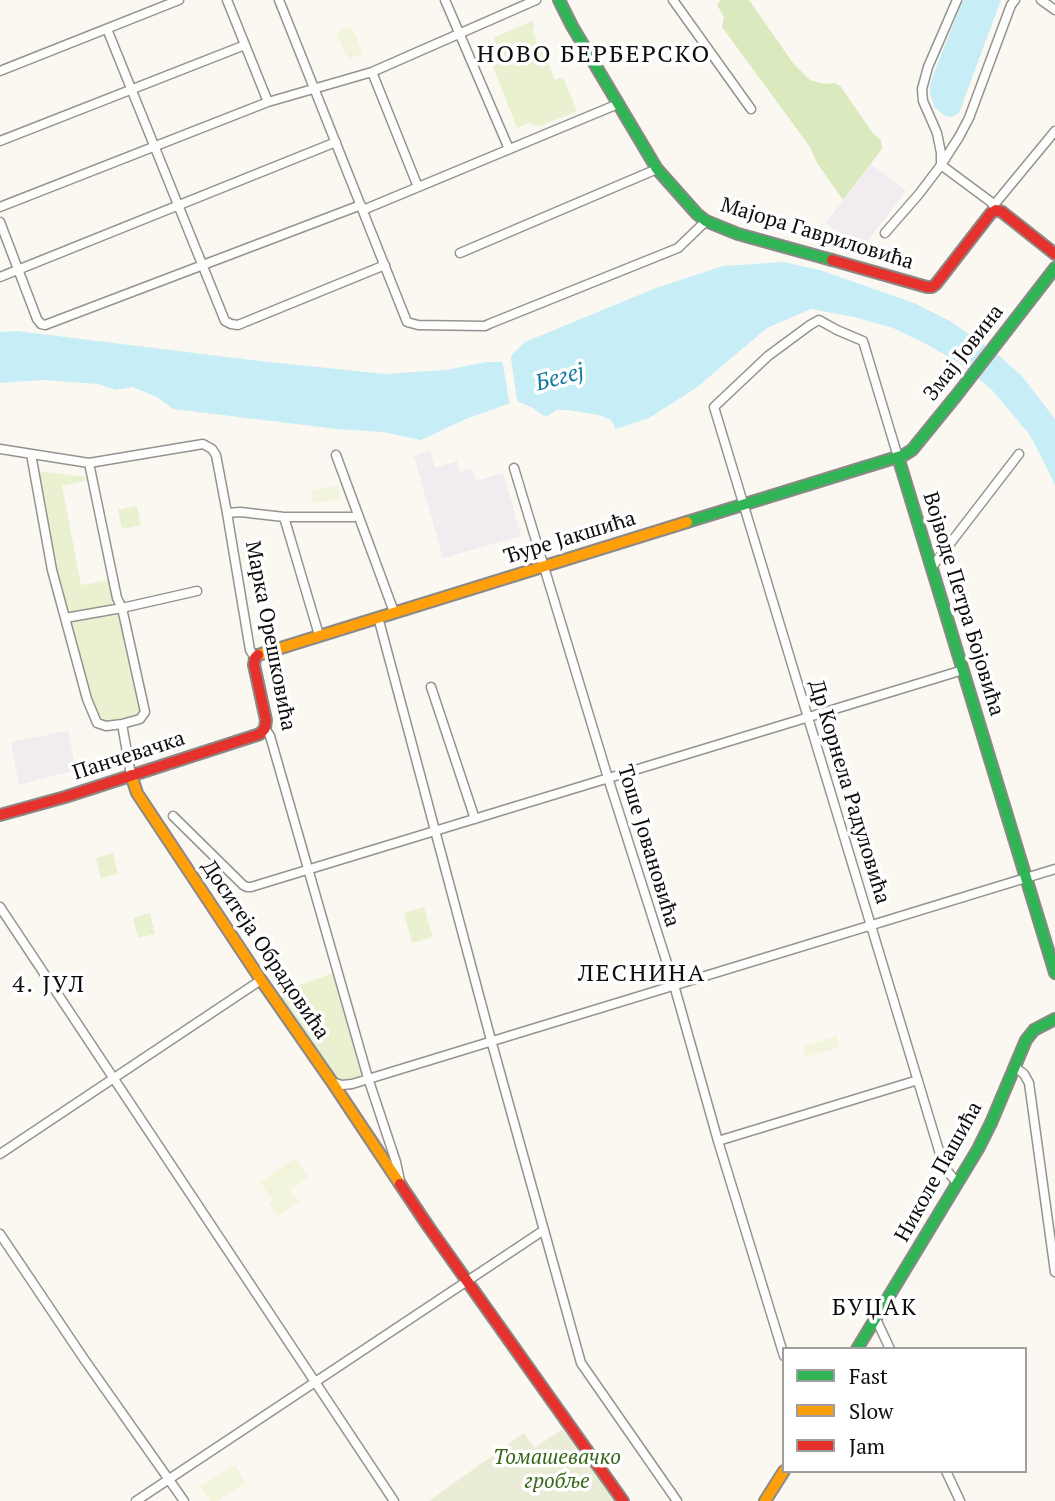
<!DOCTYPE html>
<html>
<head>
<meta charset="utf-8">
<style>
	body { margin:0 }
	#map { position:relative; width:1055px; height:1501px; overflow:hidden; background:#fbf8f2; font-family:"PT Serif",serif }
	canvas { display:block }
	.legend { position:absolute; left:782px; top:1347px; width:245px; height:126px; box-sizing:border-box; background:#fff; border:2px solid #9e9e9e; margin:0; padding:9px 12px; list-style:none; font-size:21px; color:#0d0d0d }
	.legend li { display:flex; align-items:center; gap:14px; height:35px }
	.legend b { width:35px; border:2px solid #9e9e9e }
</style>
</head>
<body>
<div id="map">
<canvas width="1055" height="1501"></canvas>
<ul class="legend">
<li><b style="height:9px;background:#30b455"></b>Fast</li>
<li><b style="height:9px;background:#ff9f0a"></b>Slow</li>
<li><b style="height:9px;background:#e5322d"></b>Jam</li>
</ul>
</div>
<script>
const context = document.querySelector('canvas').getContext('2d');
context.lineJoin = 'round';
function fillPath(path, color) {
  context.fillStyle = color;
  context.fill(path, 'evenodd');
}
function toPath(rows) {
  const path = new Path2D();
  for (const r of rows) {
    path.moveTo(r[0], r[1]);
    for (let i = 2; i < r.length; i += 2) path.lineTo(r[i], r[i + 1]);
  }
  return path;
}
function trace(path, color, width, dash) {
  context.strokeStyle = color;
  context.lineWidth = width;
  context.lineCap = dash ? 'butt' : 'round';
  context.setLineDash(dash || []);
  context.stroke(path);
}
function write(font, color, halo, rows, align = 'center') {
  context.font = font + ' "PT Serif",serif';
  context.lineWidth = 7;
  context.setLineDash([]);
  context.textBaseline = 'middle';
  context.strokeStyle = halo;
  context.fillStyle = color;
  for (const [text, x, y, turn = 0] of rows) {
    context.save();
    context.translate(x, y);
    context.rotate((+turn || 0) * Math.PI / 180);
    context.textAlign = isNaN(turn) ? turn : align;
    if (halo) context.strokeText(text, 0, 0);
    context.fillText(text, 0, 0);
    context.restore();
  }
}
fillPath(toPath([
	[871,164,906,191,861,250,826,223],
	[430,451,435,468,457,461,460,472,472,469,476,481,503,473,521,536,443,558,414,456],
	[68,731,76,770,19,785,11,742]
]), '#f2ebef');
fillPath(toPath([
	[532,21,535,28,532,30,540,49,542,48,555,80,563,77,577,111,538,127,536,125,533,126,531,122,517,128,486,49,496,45,493,38],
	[38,471,85,477,86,481,62,486,81,585,110,580,115,608,65,617],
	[137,506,141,525,122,529,118,510],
	[118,611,141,716,102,722,90,697,68,620],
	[113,853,118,874,101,878,96,858],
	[424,907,433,937,412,943,404,913],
	[150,913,155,934,138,938,133,918],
	[333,973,363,1071,359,1076,346,1081,337,1079,278,993]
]), '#e9f1d1');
fillPath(toPath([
	[721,0,749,0,793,63,810,80,825,84,835,83,841,87,872,132,881,140,882,149,843,200,817,163,810,147,722,27,724,17,717,5]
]), '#dbe9bf');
fillPath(toPath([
	[562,1429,590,1463,618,1501,429,1501,524,1433,535,1448]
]), '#eaecd5');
fillPath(toPath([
	[351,26,363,53,348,60,336,33],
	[338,486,340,498,313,503,311,490],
	[837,1036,840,1047,806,1057,803,1046],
	[295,1158,308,1177,290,1189,299,1202,278,1216,269,1204,273,1201,260,1182],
	[235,1465,246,1483,217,1501,210,1501,200,1486]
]), '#f2f5db');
fillPath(toPath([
	[963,0,1001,0,959,113,954,116,950,117,945,116,935,108,930,94,930,86,932,78],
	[783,262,820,270,914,303,950,321,997,354,1021,375,1055,419,1055,485,1041,456,1029,434,992,390,958,362,926,344,893,328,854,317,811,309,767,328,696,388,649,418,616,429,611,420,599,415,567,410,557,410,546,417,531,407,516,401,466,419,421,440,383,432,337,429,173,409,157,397,132,387,116,390,98,384,43,380,0,383,0,332,17,331,251,360,384,374,446,370,486,362,505,362,525,342,656,288,723,266]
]), '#c7eef6');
fillPath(toPath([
	[510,352,518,406,510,407,502,358]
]), '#fbf8f2');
const street = toPath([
	[227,0,268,102],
	[279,0,407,322,418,325,485,326,489,324,678,248,706,221],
	[445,0,509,149],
	[673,0,751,109],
	[957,0,928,67,922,89,923,101,937,133,941,153,941,165,991,202,996,210],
	[1041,0,1055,10],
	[107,29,225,321,231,324,238,325,385,265],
	[0,71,179,0],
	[372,72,418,187],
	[0,141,245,45],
	[994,205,1055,131],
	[0,207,268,102,372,72,536,0],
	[363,210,618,104],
	[0,222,37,319,41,324,45,325,361,205],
	[885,233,919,194,941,165,959,137,969,118,1011,5,1015,0],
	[460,253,657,169],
	[0,277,336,142],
	[0,449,89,463],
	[31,454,52,570,87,699,97,723,106,726,122,724,140,719,145,712,122,608,117,598,89,463,203,444,212,449,216,455,227,513,250,650,255,658],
	[336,455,394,612],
	[898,457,863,341,837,330,819,320,810,325,768,356,714,407,944,1167,957,1183],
	[514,468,608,778,674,985,718,1141,784,1356],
	[227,513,240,512,284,517,354,517,358,515],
	[284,517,319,635],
	[932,567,1019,454],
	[378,617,491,1040,581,1363,677,1501],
	[65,618,122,608,197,591],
	[431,687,475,819],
	[122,724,131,775],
	[265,728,270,736,368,1078,396,1162,400,1181],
	[173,816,243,885,247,887,251,887,963,670],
	[0,907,394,1501],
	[1015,1067,1024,1074,1029,1083,1055,1272],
	[332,1082,342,1085,352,1084,1055,869],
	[718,1141,918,1080],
	[0,1154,261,980],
	[0,1234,84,1359,184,1501],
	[876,1319,890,1349],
	[946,1471,960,1501],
	[136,1501,544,1230]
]);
const fast = toPath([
	[559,0,572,26,657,169,697,214,706,221,738,234,832,260],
	[898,457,1055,973],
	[687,522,904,455,912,450,956,396,1055,268],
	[857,1349,978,1149,991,1123,1026,1040,1034,1030,1055,1019]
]);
const slow = toPath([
	[258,655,687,522],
	[131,775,137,793,261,980,332,1082,400,1184],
	[765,1501,784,1471]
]);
const jam = toPath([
	[832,260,927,287,932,287,936,284,991,213,996,210,1002,212,1055,254],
	[0,815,65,797,260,734,265,728,266,720,254,665,255,658,258,655],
	[400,1184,428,1226,623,1501]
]);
trace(street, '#949390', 11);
trace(fast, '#8b8987', 14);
trace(slow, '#8b8987', 14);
trace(jam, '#8b8987', 14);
trace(street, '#fefefd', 8);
trace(fast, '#30b455', 10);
trace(slow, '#ff9f0a', 10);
trace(jam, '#e5322d', 10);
write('21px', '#0d0d0d', '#fff', [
	["Мајора Гавриловића",817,234,17],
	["Змај Јовина",964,353,-52],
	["Ђуре Јакшића",570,538,-17],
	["Војводе Петра Бојовића",963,604,73],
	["Марка Орешковића",270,636,79],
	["Панчевачка",129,756,-18],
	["Др Корнела Радуловића",849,792,73],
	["Тоше Јовановића",648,846,73],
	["Доситеја Обрадовића",265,950,56],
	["Николе Пашића",939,1172,-61]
]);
write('italic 21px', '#38671b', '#fff', [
	["Томашевачко",557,1458],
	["гробље",557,1482]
]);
write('italic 23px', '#127ca4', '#fff', [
	["Бегеј",560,378,-15]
]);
context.letterSpacing = '2px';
write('23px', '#0d0d0d', '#fff', [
	["4. ЈУЛ",49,985],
	["БУЏАК",875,1308]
]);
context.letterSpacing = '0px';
context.letterSpacing = '2px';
write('24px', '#0d0d0d', '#fff', [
	["НОВО БЕРБЕРСКО",594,55],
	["ЛЕСНИНА",642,974]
]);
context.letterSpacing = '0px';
</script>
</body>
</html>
